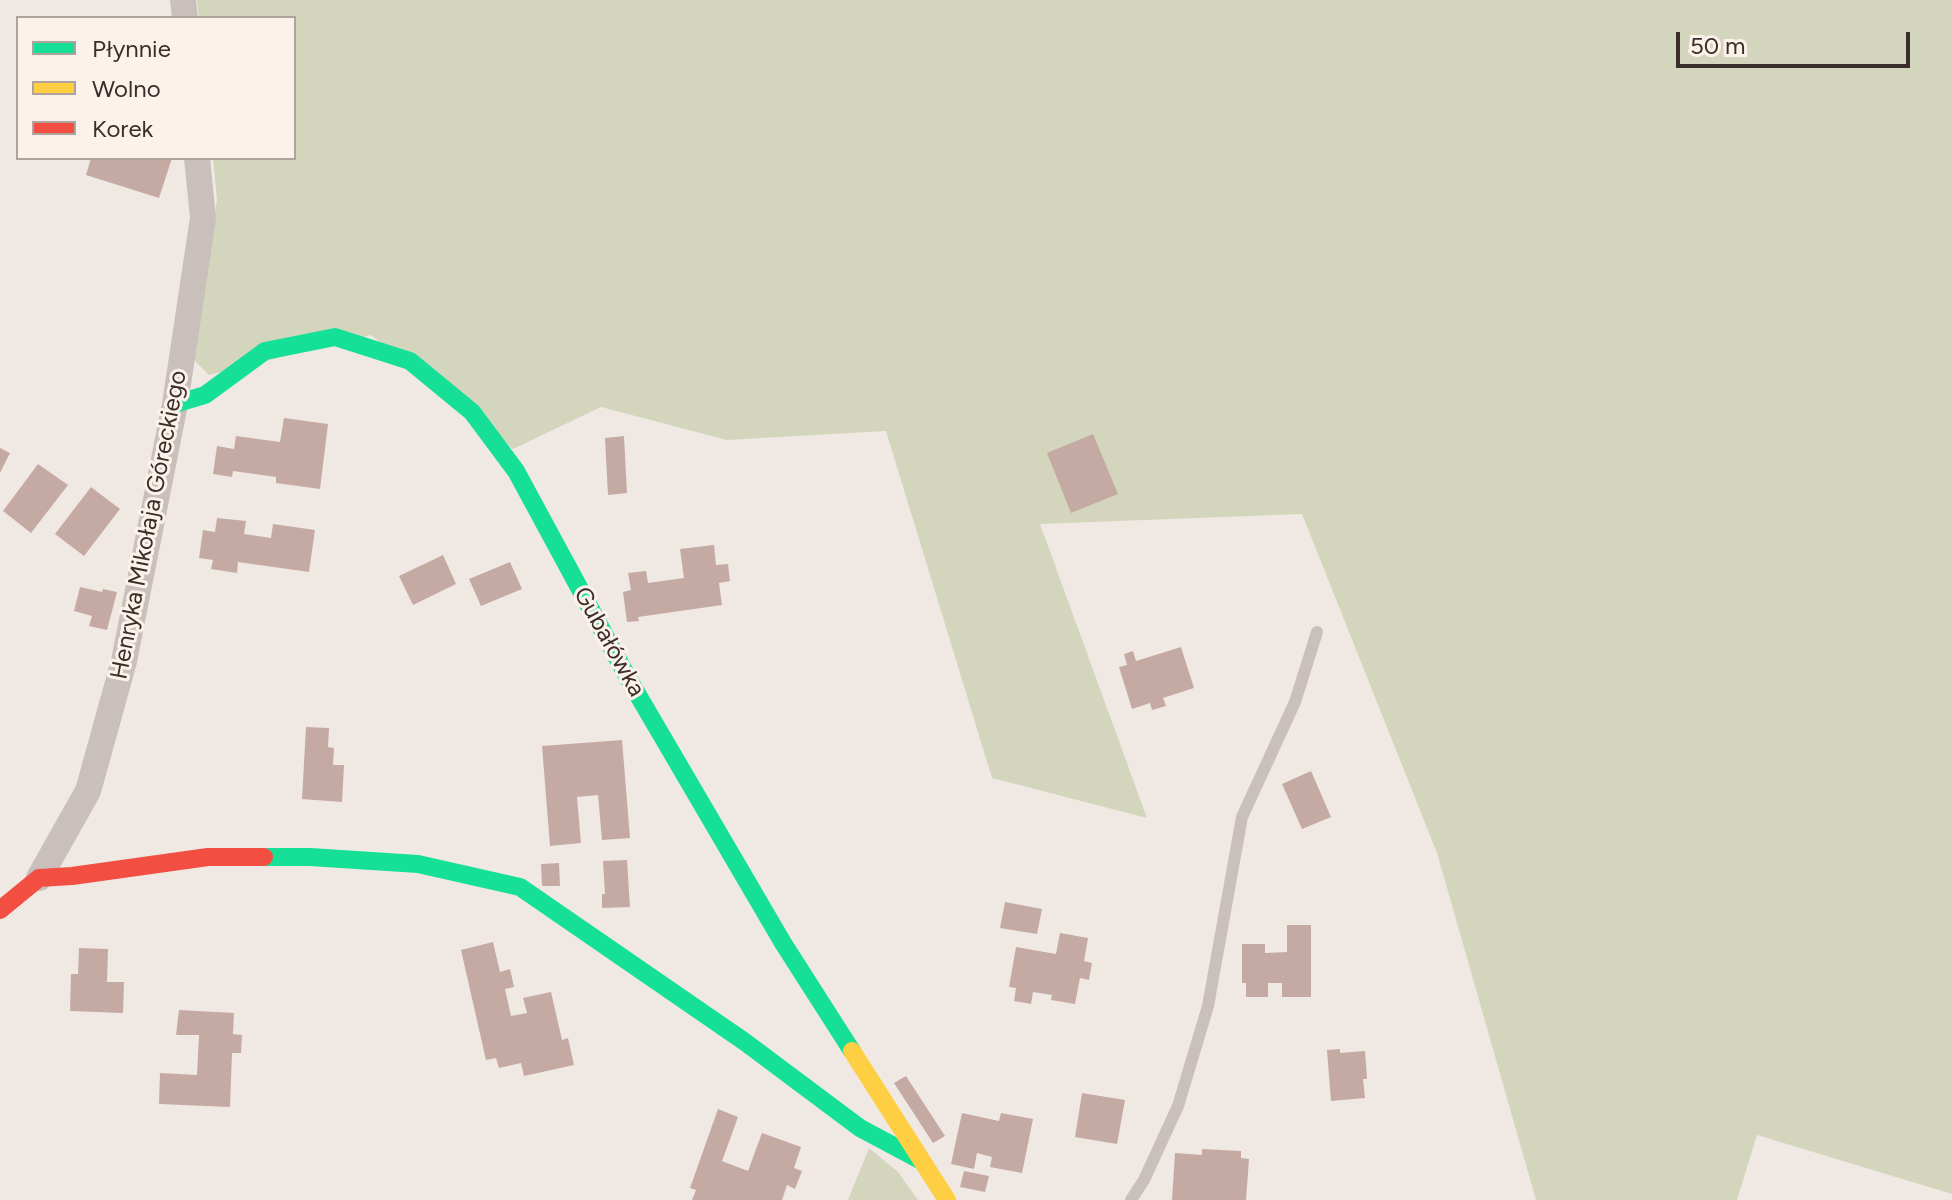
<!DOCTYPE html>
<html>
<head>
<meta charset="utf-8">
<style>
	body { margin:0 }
	#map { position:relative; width:1952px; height:1200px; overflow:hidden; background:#f0e9e3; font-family:Figtree,sans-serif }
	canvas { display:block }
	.legend { position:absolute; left:16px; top:16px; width:280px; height:144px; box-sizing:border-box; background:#fcf2eb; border:2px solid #afa39d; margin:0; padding:10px 14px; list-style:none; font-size:24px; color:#3b2d29 }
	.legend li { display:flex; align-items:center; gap:16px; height:40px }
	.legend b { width:40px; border:2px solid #afa39d }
	.scale { position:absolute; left:1676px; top:32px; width:234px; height:36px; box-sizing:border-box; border:4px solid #3b2d29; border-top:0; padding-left:10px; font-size:24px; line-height:28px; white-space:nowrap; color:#3b2d29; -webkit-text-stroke:6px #fcf2eb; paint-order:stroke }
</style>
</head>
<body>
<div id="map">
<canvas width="1952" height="1200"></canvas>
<ul class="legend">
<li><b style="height:10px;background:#16e098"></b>Płynnie</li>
<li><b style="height:10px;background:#ffcf43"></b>Wolno</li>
<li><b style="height:10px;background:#f24e42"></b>Korek</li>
</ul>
<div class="scale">50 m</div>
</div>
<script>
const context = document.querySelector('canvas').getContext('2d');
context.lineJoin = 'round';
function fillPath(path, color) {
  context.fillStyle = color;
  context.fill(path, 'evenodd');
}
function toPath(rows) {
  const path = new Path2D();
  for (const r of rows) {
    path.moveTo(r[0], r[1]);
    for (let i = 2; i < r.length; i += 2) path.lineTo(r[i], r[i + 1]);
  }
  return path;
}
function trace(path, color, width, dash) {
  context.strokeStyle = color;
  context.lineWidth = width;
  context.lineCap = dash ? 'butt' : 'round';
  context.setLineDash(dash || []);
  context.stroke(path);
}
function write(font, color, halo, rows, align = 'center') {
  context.font = font + ' Figtree,sans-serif';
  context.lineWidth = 6;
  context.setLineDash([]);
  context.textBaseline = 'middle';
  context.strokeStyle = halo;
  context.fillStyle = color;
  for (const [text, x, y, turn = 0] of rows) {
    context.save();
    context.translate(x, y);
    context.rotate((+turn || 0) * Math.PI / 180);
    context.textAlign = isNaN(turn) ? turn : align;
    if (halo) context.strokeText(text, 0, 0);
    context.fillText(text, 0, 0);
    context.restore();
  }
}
fillPath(toPath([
	[197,0,1952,0,1952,1194,1757,1135,1737,1200,1536,1200,1437,853,1302,514,1040,524,1147,818,992,778,886,431,727,440,601,407,513,449,371,335,209,375,192,358,217,200,213,158,294,158,294,18,199,18],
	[869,1148,898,1172,918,1200,848,1200]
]), '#d3d6bc');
fillPath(toPath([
	[91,158,172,158,159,198,86,175],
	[284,418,328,424,320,489,276,483,276,477,233,471,232,477,213,474,217,446,234,449,236,436,280,442],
	[1093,434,1118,494,1071,513,1047,453],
	[624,436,627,493,608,495,605,438],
	[0,448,10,453,0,473],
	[38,464,68,485,31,533,3,511],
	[91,487,120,509,84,556,55,534],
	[217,518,246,521,244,534,271,538,273,524,315,530,309,572,238,562,237,573,211,569,213,560,199,558,203,530,215,532],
	[714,545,716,565,728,564,730,581,719,583,722,605,638,617,639,621,627,622,623,592,631,590,628,573,646,571,648,583,684,578,680,549],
	[443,555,456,584,413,605,399,576],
	[510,562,522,589,481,606,469,579],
	[80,587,102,592,103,589,117,592,107,630,89,626,92,616,74,611],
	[1181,647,1194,688,1163,698,1166,706,1152,710,1150,703,1132,709,1119,667,1127,665,1124,654,1133,651,1136,661],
	[306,727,329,728,328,747,334,748,333,765,344,765,342,802,302,799],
	[622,740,630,838,602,840,598,795,577,797,581,843,550,846,542,746],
	[1311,771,1331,817,1302,829,1282,784],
	[627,860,630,907,602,908,602,894,605,894,603,861],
	[559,863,560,886,542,886,541,864],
	[1005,902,1042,909,1037,934,1000,928],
	[1287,925,1311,925,1311,997,1282,997,1282,983,1268,983,1268,997,1246,997,1246,983,1242,983,1242,944,1265,944,1265,953,1287,952],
	[1060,933,1088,938,1084,961,1092,963,1089,980,1080,978,1075,1004,1051,1000,1052,995,1033,992,1031,1004,1014,1001,1016,988,1009,987,1016,947,1056,954],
	[493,942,500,972,510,969,514,987,505,989,511,1016,527,1013,523,998,551,992,562,1040,568,1038,574,1065,524,1076,521,1063,499,1068,496,1058,486,1060,461,950],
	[79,948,108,949,107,982,124,982,123,1013,70,1011,71,974,78,974],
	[179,1010,234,1013,233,1034,242,1035,241,1053,232,1053,230,1107,159,1104,160,1073,197,1075,199,1035,176,1035],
	[1340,1049,1340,1053,1365,1051,1367,1079,1363,1079,1365,1098,1331,1101,1327,1050],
	[906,1076,945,1136,933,1143,894,1083],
	[1082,1093,1125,1100,1117,1144,1075,1137],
	[718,1109,738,1117,722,1161,748,1171,762,1133,801,1147,794,1168,802,1171,795,1189,787,1185,782,1200,692,1200,696,1190,690,1188],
	[962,1113,999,1121,1001,1113,1033,1119,1022,1173,990,1167,992,1157,977,1153,974,1169,951,1164],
	[1202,1149,1241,1151,1241,1158,1249,1159,1246,1200,1172,1200,1175,1153,1202,1155],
	[964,1171,989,1176,985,1192,960,1187]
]), '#c5aaa3');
trace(toPath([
	[1131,1200,1144,1180,1178,1106,1208,1006,1242,817,1295,702,1317,632]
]), '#c9c0bb', 12);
trace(toPath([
	[183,0,185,18],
	[39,878,88,791,124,661,175,404,203,218,197,158]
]), '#c9c0bb', 26);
trace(toPath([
	[175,404,205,395,265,351,335,337,410,361,472,412,516,471,628,678,783,943,852,1051],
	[264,857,310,857,418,864,520,887,745,1042,860,1128,920,1160]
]), '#16e098', 18);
trace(toPath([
	[852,1051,947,1200]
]), '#ffcf43', 18);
trace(toPath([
	[0,910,39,878,72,876,208,857,264,857]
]), '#f24e42', 18);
write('24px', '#3b2d29', '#fcf2eb', [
	["Henryka Mikołaja Góreckiego",149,525,-79],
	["Gubałówka",609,642,61]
]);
</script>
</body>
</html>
